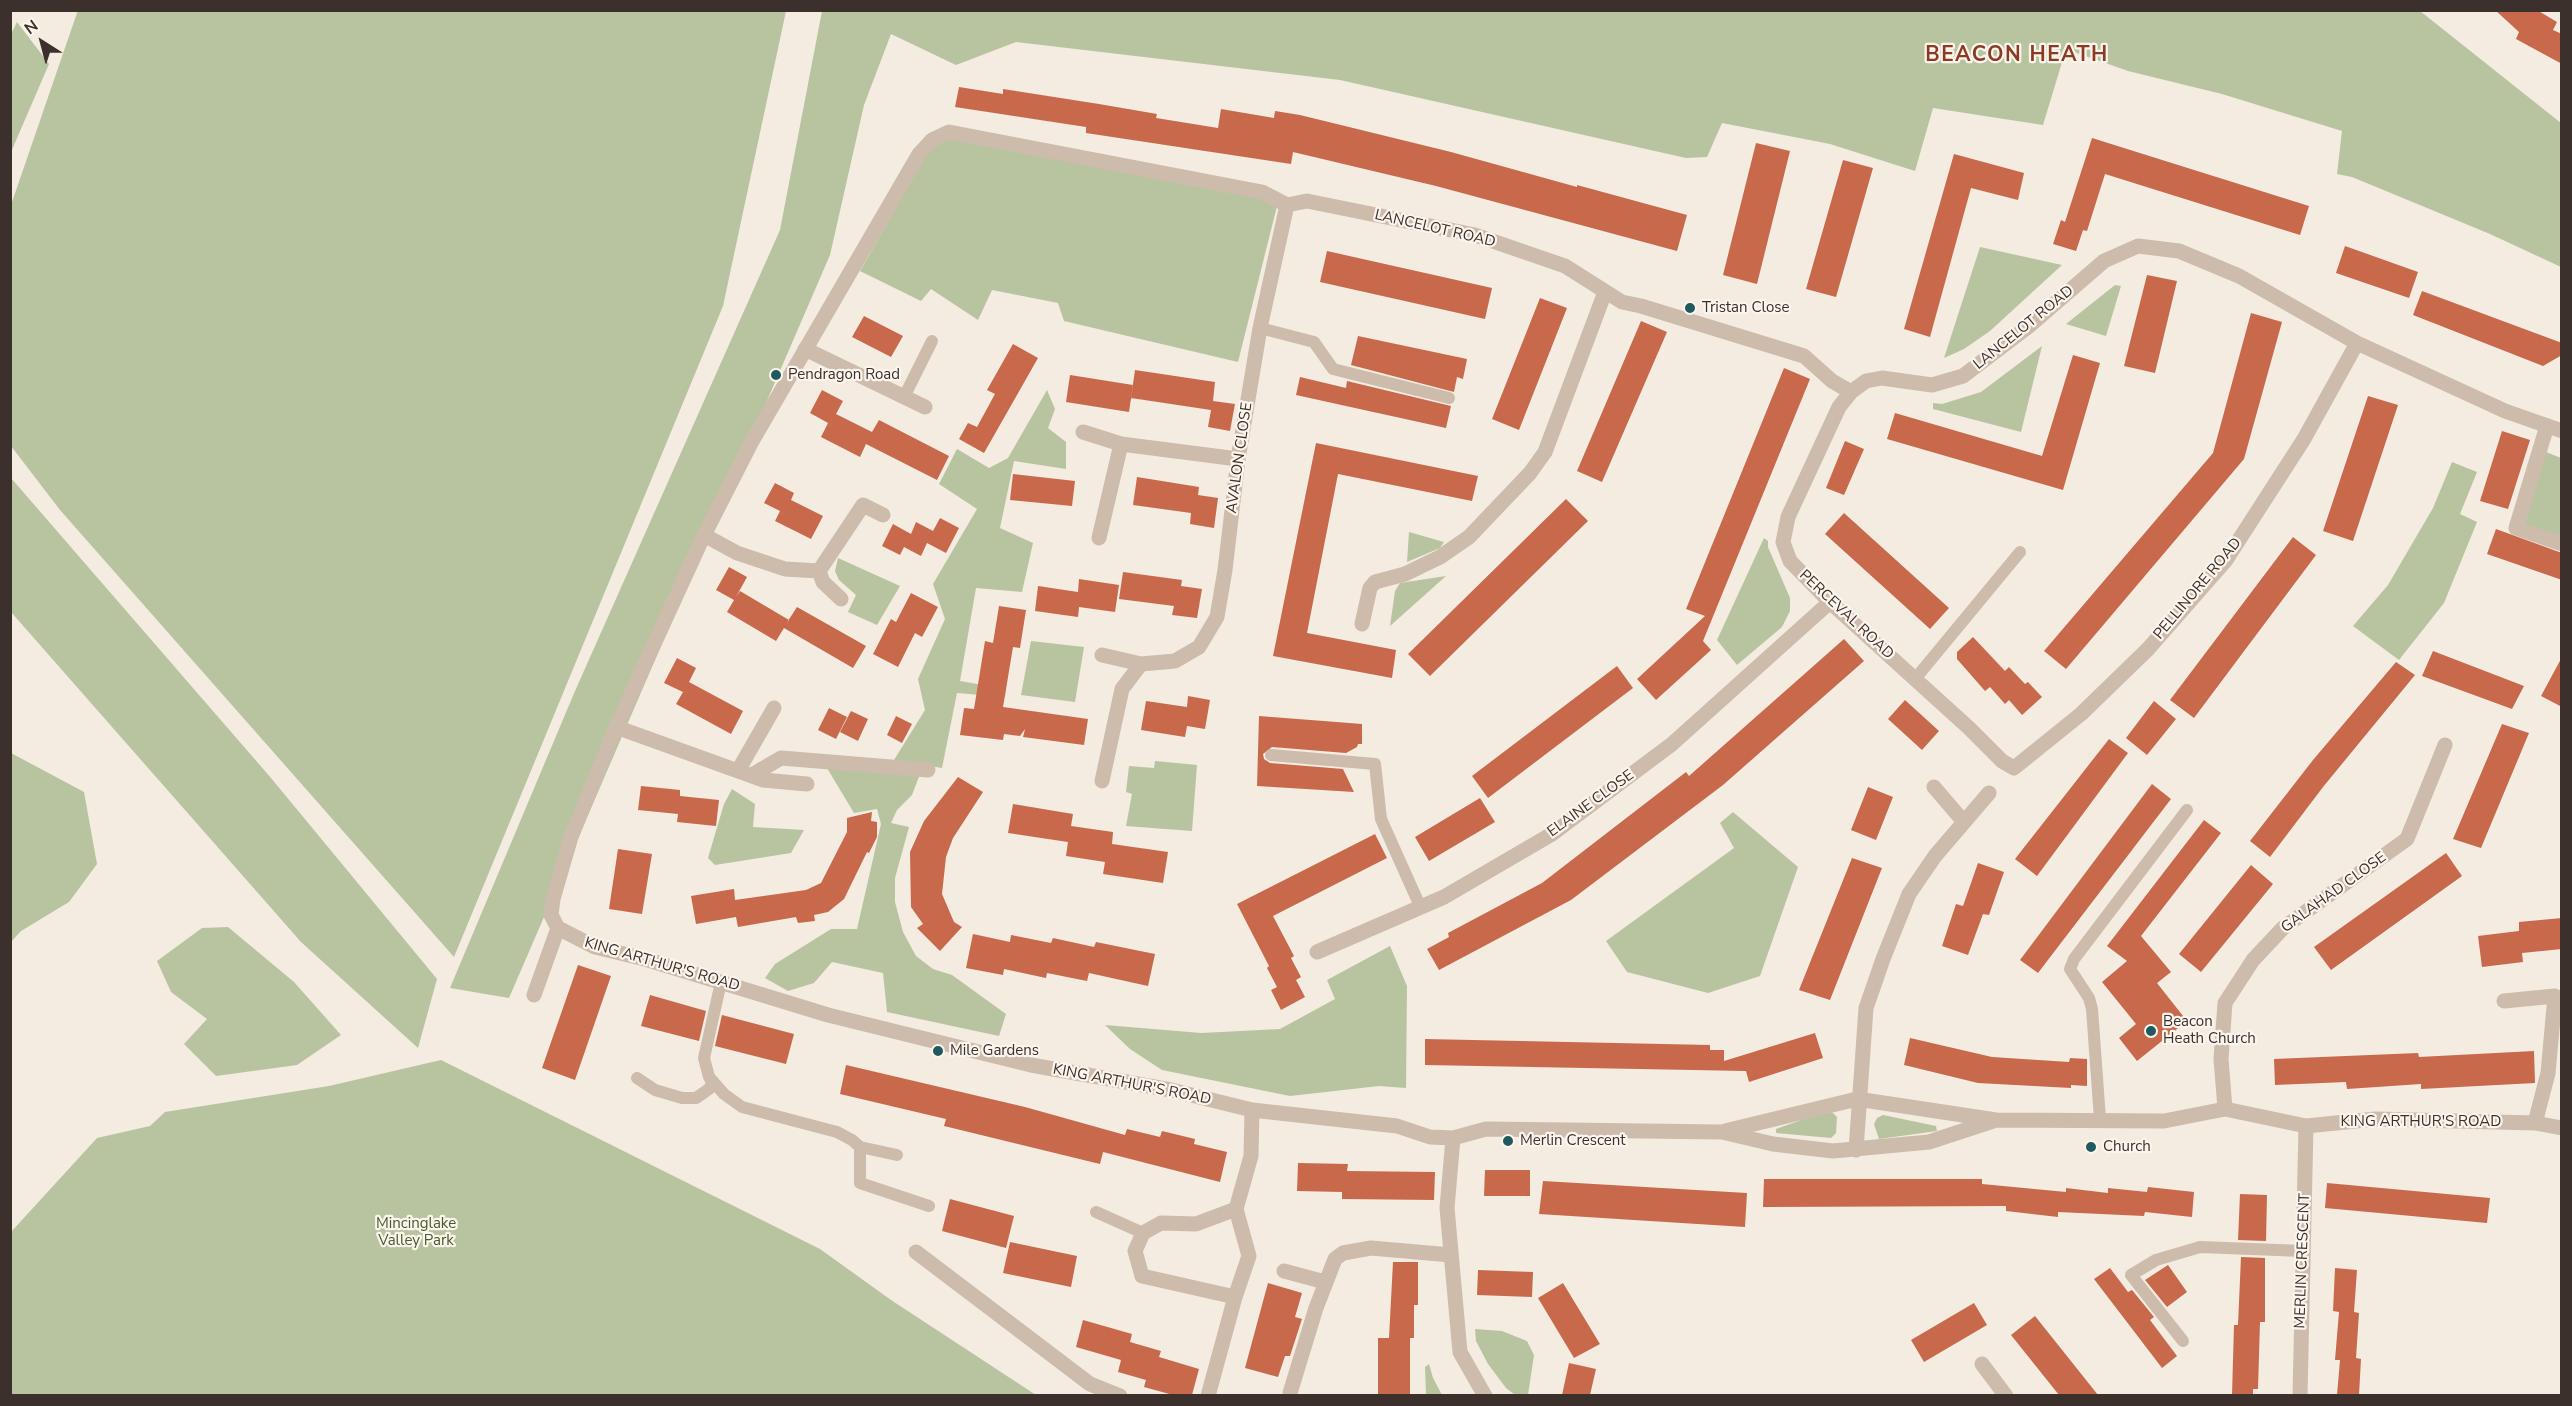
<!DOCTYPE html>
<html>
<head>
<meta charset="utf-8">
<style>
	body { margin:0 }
	#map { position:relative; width:2572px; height:1406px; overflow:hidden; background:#f4ebe1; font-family:"Nunito Sans",sans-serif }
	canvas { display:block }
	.frame { position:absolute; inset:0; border:12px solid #3b302b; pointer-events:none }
	.north { position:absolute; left:12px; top:12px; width:60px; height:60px; -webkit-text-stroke:4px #fbf5ee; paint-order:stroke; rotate:324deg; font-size:16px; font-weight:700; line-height:24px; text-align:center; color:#3b302b }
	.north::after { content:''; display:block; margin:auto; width:21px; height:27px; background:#3b302b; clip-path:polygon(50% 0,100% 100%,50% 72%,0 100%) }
</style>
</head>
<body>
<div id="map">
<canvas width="2572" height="1406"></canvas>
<div class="frame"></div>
<div class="north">N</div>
</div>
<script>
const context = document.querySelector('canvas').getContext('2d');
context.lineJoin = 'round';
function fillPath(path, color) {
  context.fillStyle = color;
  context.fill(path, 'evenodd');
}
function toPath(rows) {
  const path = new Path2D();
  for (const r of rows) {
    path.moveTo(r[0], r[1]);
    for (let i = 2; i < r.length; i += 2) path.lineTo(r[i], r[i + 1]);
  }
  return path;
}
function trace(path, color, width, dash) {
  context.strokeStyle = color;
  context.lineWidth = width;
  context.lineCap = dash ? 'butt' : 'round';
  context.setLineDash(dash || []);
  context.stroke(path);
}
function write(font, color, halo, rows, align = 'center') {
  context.font = font + ' "Nunito Sans",sans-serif';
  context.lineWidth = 4.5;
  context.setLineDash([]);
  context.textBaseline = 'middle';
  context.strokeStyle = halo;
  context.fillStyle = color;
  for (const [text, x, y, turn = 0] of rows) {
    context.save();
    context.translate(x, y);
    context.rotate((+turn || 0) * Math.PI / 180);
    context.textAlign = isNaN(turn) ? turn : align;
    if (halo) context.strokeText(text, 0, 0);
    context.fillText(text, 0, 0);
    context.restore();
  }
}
fillPath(toPath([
	[78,10,786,11,723,306,454,957,60,510,11,446,11,205],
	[822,11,2420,11,2561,123,2561,267,2490,234,2352,177,2337,174,2342,131,2222,94,2128,71,2066,49,2043,125,1933,108,1915,171,1830,144,1722,123,1707,157,1686,158,1340,80,1016,42,956,65,891,34,864,105,830,255,509,998,450,988,575,691,780,230],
	[17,22,49,64,11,152,10,36],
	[953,137,1260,196,1277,206,1238,362,1064,321,1058,303,992,290,978,320,931,289,921,301,860,271,924,158,934,143],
	[1980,247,2062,265,1990,331,1964,349,1944,358],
	[2115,285,2121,286,2106,336,2066,324],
	[2042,346,2021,432,1933,409,1933,403,1942,404,1981,392],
	[1047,390,1055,409,1048,428,1066,442,1066,469,1014,461,1000,528,1033,543,1022,592,976,588,960,681,1006,689,1005,697,957,693,942,768,894,760,925,710,918,679,945,619,933,584,977,509,939,484,957,449,989,468,1008,458],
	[2546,452,2561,458,2560,540,2520,526],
	[2452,462,2477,472,2460,514,2477,522,2444,603,2399,660,2353,626,2388,585,2433,508],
	[11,478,271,778,437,979,418,1048,301,942,11,612],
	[1409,532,1444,542,1440,548,1407,562],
	[1764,538,1768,541,1768,547,1790,598,1790,611,1782,627,1737,665,1717,640],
	[838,558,900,586,877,625,848,612,856,595,839,580,835,571],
	[1446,576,1390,626,1395,591,1400,583],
	[1031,641,1084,647,1075,702,1021,695],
	[11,753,84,792,97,864,69,902,21,931,11,942],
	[1155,761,1197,765,1192,831,1126,826,1132,794,1126,792,1129,766,1154,768],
	[827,768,920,774,912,795,897,810,891,823,909,827,895,878,895,902,903,932,916,956,933,969,952,975,1006,1014,999,1036,887,1012,883,973,832,962,814,983,788,991,765,978,775,964,831,929,857,929,881,824,877,809,854,813],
	[732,789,755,804,753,827,804,830,791,853,715,865,708,858,724,804],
	[1733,812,1798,867,1760,976,1708,993,1627,972,1606,941,1734,848,1720,823],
	[228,927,294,982,341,1035,297,1065,216,1076,184,1044,207,1019,171,992,157,961,202,928],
	[1390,946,1407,986,1406,1088,1379,1086,1290,1096,1162,1070,1130,1049,1105,1025,1201,1033,1280,1029,1335,999,1327,980],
	[441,1060,820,1249,891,1300,1036,1395,11,1395,11,1232,97,1138,150,1126,165,1112,329,1086],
	[1821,1113,1833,1113,1837,1117,1836,1133,1831,1138,1776,1133,1776,1129],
	[1883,1115,1936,1126,1937,1131,1879,1139,1874,1124,1877,1118],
	[1475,1329,1502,1331,1527,1341,1534,1355,1528,1395,1515,1395,1506,1388,1488,1364,1476,1341],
	[1429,1364,1433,1378,1442,1395,1426,1395,1425,1367]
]), '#b8c4a0');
fillPath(toPath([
	[2495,10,2537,10,2557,22,2553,30,2562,34,2562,64,2516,39,2519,32],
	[959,87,1003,94,1003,89,1099,104,1157,114,1156,118,1218,128,1221,109,1274,118,1275,111,1300,115,1451,152,1577,187,1577,185,1687,215,1677,251,1436,186,1293,152,1291,164,1086,133,1086,127,955,107],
	[2092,138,2309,206,2300,235,2105,174,2087,231,2083,230,2076,251,2053,244,2061,220,2065,222],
	[1756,143,1790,151,1757,284,1723,275],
	[1954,154,2024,173,2018,200,1971,188,1930,337,1904,329],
	[1843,160,1873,168,1836,297,1806,289],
	[2345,246,2418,272,2409,298,2336,273],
	[1327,251,1492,288,1485,319,1320,282],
	[2147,275,2177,281,2155,373,2124,366],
	[2422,291,2562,343,2562,355,2543,366,2413,315],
	[1540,298,1567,308,1519,430,1492,419],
	[2251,313,2282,322,2244,459,2066,669,2044,651,2213,453],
	[864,316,903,336,891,357,852,337],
	[1641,321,1667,332,1602,482,1577,471],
	[1358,336,1467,359,1463,379,1457,377,1454,392,1351,365],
	[1013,344,1038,358,984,453,959,439,968,423,977,427,995,394,987,390],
	[2073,355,2100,363,2063,490,1887,439,1895,413,2042,456],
	[1784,368,1810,379,1703,641,1711,650,1656,700,1637,679,1705,616,1686,609],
	[1135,370,1215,382,1213,401,1235,404,1230,431,1208,427,1211,410,1131,398],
	[1070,375,1133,385,1129,412,1066,402],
	[1300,377,1346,388,1347,381,1451,406,1446,428,1296,395],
	[822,390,843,401,836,414,872,432,879,420,949,456,937,480,866,444,860,457,821,437,828,423,810,413],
	[2368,396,2398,405,2353,541,2323,531],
	[2502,431,2530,440,2508,509,2480,501],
	[1845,441,1864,449,1844,495,1826,488],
	[1316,443,1478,476,1472,501,1338,474,1307,633,1396,650,1392,678,1273,656],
	[1013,474,1075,481,1072,506,1010,500],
	[1137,477,1199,487,1198,495,1218,498,1214,528,1190,524,1191,513,1133,505],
	[775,483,794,493,791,500,823,516,811,539,775,521,780,511,764,503],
	[1566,499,1588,521,1430,676,1408,654],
	[1844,513,1949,608,1930,629,1825,534],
	[940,518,959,528,946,553,927,543,921,556,904,547,900,555,882,546,893,524,911,534,916,522,933,531],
	[2496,529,2562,553,2562,580,2487,554],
	[2293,537,2316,555,2194,718,2170,700],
	[729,567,747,577,736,597,740,591,789,620,786,624,797,607,866,646,853,668,784,628,776,641,727,612,734,600,716,590],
	[1123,572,1182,580,1181,586,1202,589,1197,618,1172,615,1174,606,1119,599],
	[1079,579,1119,585,1115,612,1079,607,1078,617,1035,611,1038,586,1078,592],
	[911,593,938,607,922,637,915,633,898,667,873,654,891,619,896,622],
	[999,606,1026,610,1020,648,1013,647,1003,707,1088,719,1084,745,1023,737,1025,729,1020,736,1004,734,1003,740,960,735,964,708,974,709,985,641,993,643],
	[1973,637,2005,671,2009,667,2025,684,2028,682,2042,697,2022,715,2009,700,2005,704,1990,687,1985,691,1957,659,1957,652],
	[1844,639,1864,661,1723,785,1571,900,1439,970,1427,949,1449,937,1448,933,1542,883,1686,772,1689,776],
	[2433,651,2524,686,2512,709,2422,676],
	[2562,657,2562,707,2541,696],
	[677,658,696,668,686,688,689,682,743,711,731,734,676,704,683,692,664,683],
	[2396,662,2415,675,2323,787,2270,857,2250,841,2313,760],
	[1617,666,1633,688,1488,798,1472,776],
	[1188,696,1210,700,1205,729,1187,726,1185,737,1141,730,1146,701,1187,707],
	[1905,700,1939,731,1922,750,1888,719],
	[2154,701,2176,719,2147,755,2126,738],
	[829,708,847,717,836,739,818,730],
	[851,711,868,719,858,741,840,732],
	[896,716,912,724,902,743,887,735],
	[1259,716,1362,724,1362,744,1358,744,1357,747,1346,753,1272,747,1263,754,1264,759,1270,763,1343,769,1354,792,1257,786],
	[2502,724,2529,733,2481,848,2453,839],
	[2109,739,2128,753,2037,876,2015,859],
	[958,777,983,792,953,838,946,857,942,894,954,922,962,927,940,951,917,928,923,924,911,907,910,852,924,821],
	[2152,784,2171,799,2038,973,2020,960],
	[641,786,680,790,680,796,719,800,716,826,677,822,678,814,638,810],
	[1868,787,1893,797,1876,840,1851,830],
	[1480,798,1495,822,1429,861,1415,837],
	[1013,804,1073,814,1071,826,1113,832,1112,844,1168,852,1163,883,1103,874,1105,862,1066,856,1068,842,1008,833],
	[872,812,871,821,877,822,877,837,869,853,867,852,844,899,828,912,814,915,815,921,798,923,796,917,738,927,736,917,696,924,691,896,734,889,735,900,806,890,821,883,847,832,847,818],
	[2204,820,2221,833,2141,936,2171,972,2157,983,2187,1021,2137,1061,2119,1038,2136,1024,2102,982,2127,961,2107,946],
	[1375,834,1387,858,1273,916,1294,956,1291,958,1301,977,1296,980,1305,997,1281,1010,1271,990,1277,987,1267,968,1269,966,1237,904],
	[618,849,652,854,642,914,609,909],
	[2446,853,2462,876,2331,970,2314,947],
	[1852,858,1882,868,1830,1000,1799,990],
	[1978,863,2004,872,1989,915,1983,914,1968,955,1942,946,1956,904,1963,906],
	[2251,865,2273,884,2201,972,2179,954],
	[2562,918,2562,949,2522,953,2523,962,2482,967,2478,936,2519,931,2519,922],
	[973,934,1010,942,1011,935,1051,943,1053,938,1094,947,1096,942,1155,954,1148,986,1089,973,1087,981,1047,973,1046,978,1004,969,1003,975,966,968],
	[578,965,611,976,575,1080,542,1068],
	[650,995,706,1011,699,1041,641,1026],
	[722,1015,794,1034,786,1064,715,1046],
	[1815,1033,1823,1058,1749,1082,1746,1071,1425,1065,1425,1039,1710,1045,1710,1050,1724,1050,1724,1061],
	[1910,1038,1992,1057,2069,1062,2070,1058,2087,1059,2087,1086,2071,1085,2071,1088,1978,1083,1904,1065],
	[2534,1051,2535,1083,2421,1089,2421,1084,2347,1089,2346,1082,2275,1085,2274,1059,2418,1053,2419,1057],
	[846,1065,1025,1107,1125,1135,1127,1129,1160,1137,1162,1131,1195,1139,1194,1144,1227,1152,1220,1182,1103,1152,1100,1164,944,1126,946,1119,840,1094],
	[1298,1163,1348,1164,1347,1171,1435,1172,1434,1200,1342,1199,1342,1192,1297,1191],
	[1485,1170,1530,1170,1530,1196,1484,1196],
	[1764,1179,1982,1179,1982,1184,2066,1192,2066,1188,2108,1193,2108,1188,2147,1192,2148,1187,2194,1192,2192,1217,2145,1212,2144,1216,2058,1212,2058,1217,2006,1211,2006,1206,1763,1207],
	[1543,1181,1747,1193,1745,1227,1539,1214],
	[2327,1183,2490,1198,2487,1223,2325,1208],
	[2240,1194,2267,1195,2266,1241,2238,1240],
	[950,1199,1014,1216,1006,1248,942,1231],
	[1010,1242,1077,1256,1071,1287,1003,1273],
	[2241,1257,2265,1258,2265,1322,2260,1322,2258,1389,2253,1389,2253,1395,2232,1395,2234,1325,2238,1325],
	[1393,1262,1418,1262,1418,1305,1414,1305,1414,1338,1410,1338,1410,1395,1378,1395,1378,1338,1389,1338],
	[2168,1265,2187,1292,2167,1307,2145,1280],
	[2110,1268,2128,1292,2132,1290,2154,1317,2150,1320,2177,1356,2162,1368,2094,1279],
	[2335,1268,2357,1270,2354,1312,2359,1313,2356,1358,2361,1359,2359,1395,2337,1395,2340,1360,2335,1360,2339,1312,2333,1311],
	[1478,1270,1533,1272,1532,1297,1477,1295],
	[1268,1283,1302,1293,1295,1317,1302,1319,1290,1356,1285,1356,1278,1377,1245,1368],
	[1563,1283,1600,1344,1574,1358,1538,1298],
	[1974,1303,1987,1325,1924,1362,1911,1340],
	[2035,1316,2098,1395,2059,1395,2011,1335],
	[1083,1320,1132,1334,1130,1342,1161,1351,1159,1357,1199,1369,1192,1395,1173,1395,1144,1387,1146,1380,1118,1372,1121,1360,1076,1347],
	[1569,1363,1596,1369,1590,1395,1562,1395]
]), '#c8694b');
trace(toPath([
	[1260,328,1314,342,1333,369,1449,398],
	[904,397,932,341],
	[1915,679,2020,552],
	[1271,755,1375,764,1381,819,1420,906],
	[721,982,704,1058,709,1077,724,1094,742,1107,837,1132,852,1140,860,1147,860,1183,929,1206],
	[637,1078,655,1090,682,1098,696,1098,709,1089,713,1081],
	[2100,1119,2092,1009,2089,998,2070,969,2074,959,2187,810],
	[860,1147,897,1155],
	[1096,1212,1143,1233],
	[2183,1341,2131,1275,2156,1260,2200,1247,2303,1251]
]), '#cdbbac', 12);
trace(toPath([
	[2547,426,2516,528,2562,544],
	[752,775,781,758,928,770],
	[916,1252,1090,1384,1120,1396],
	[1208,1396,1235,1297,1249,1256,1236,1209]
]), '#cdbbac', 15);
trace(toPath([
	[805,349,925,407],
	[1851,392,1839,407,1788,517,1783,542,1790,561,1830,602,1969,728,2002,761,2014,768,2081,714,2148,649,2226,560,2304,439,2357,343],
	[1083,432,1121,444,1238,459],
	[704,535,737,553,785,569,819,571,823,582,841,599],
	[1099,538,1121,444],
	[819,571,863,505,883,515],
	[1362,624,1370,588,1375,582,1405,574,1440,557,1469,537,1530,473,1545,452,1605,292],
	[1102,655,1141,664,1175,661,1199,647,1217,617,1225,570,1238,459,1260,328,1287,205],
	[616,727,763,780,807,784],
	[739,769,774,708],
	[1102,781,1122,689,1141,664],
	[1934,787,1963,821],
	[558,928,595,947,645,959,828,1015,1031,1065,1171,1090,1252,1110,1397,1126,1430,1137,1453,1138,1486,1129,1722,1132,1773,1144,1833,1151,1929,1142,1996,1120],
	[1317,952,1444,897,1552,834,1672,744,1830,602],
	[534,995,558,928,551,915,553,899,571,837,616,727,704,535,751,443,919,154,932,140,949,132,1262,192,1287,205,1307,201,1475,235,1565,266,1622,302,1641,306,1804,356,1832,381,1851,392,1866,381,1882,378,1932,385,1963,376,2029,326,2104,261,2138,246,2179,251,2239,276,2357,343,2505,411,2562,431],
	[2504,1001,2555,996,2548,1073,2535,1123],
	[2225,1109,2221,1059,2225,1003,2253,960,2283,928,2407,839,2445,745],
	[1725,1131,1857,1099,1996,1120,2164,1121,2225,1109,2306,1126,2376,1119,2535,1123,2562,1128],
	[1453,1138,1447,1208,1460,1352,1485,1396],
	[1856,1150,1866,1008,1883,959,1909,894,1935,856,1989,793],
	[1284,1271,1325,1282],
	[1235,1297,1142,1276,1135,1251,1143,1233,1161,1223,1196,1224,1236,1209,1251,1156,1252,1110],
	[1982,1364,2006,1396],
	[1290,1393,1316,1308,1335,1259,1343,1253,1371,1248,1451,1255],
	[2300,1396,2306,1126]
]), '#cdbbac', 15);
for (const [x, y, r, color] of [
	[1690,308,6,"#1f5a5e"],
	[776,375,6,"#1f5a5e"],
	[2151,1031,6,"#1f5a5e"],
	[938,1051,6,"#1f5a5e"],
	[1508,1141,6,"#1f5a5e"],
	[2091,1147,6,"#1f5a5e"]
]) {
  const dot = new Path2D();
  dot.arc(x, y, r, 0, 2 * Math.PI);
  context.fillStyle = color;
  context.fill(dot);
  trace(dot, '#fbf5ee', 2);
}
write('15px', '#3b302b', '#fbf5ee', [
	["LANCELOT ROAD",1435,229,13],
	["LANCELOT ROAD",2024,328,-39],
	["AVALON CLOSE",1240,458,-82],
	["PELLINORE ROAD",2198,589,-50],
	["PERCEVAL ROAD",1846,615,43],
	["ELAINE CLOSE",1591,804,-36],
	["GALAHAD CLOSE",2334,893,-36],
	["KING ARTHUR'S ROAD",662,965,16],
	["KING ARTHUR'S ROAD",1132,1085,11],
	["KING ARTHUR'S ROAD",2421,1122],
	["MERLIN CRESCENT",2303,1261,-88]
]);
write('15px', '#3b302b', '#fbf5ee', [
	["Tristan Close",1702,308],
	["Pendragon Road",788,375],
	["Beacon",2163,1022],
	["Heath Church",2163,1039],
	["Mile Gardens",950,1051],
	["Merlin Crescent",1520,1141],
	["Church",2103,1147]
], 'left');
write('15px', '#4a5a2e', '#fbf5ee', [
	["Mincinglake",416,1224],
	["Valley Park",416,1241]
]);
context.letterSpacing = '1.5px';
write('bold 21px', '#8c3b22', '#fbf5ee', [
	["BEACON HEATH",2017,56]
]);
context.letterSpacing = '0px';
</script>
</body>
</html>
